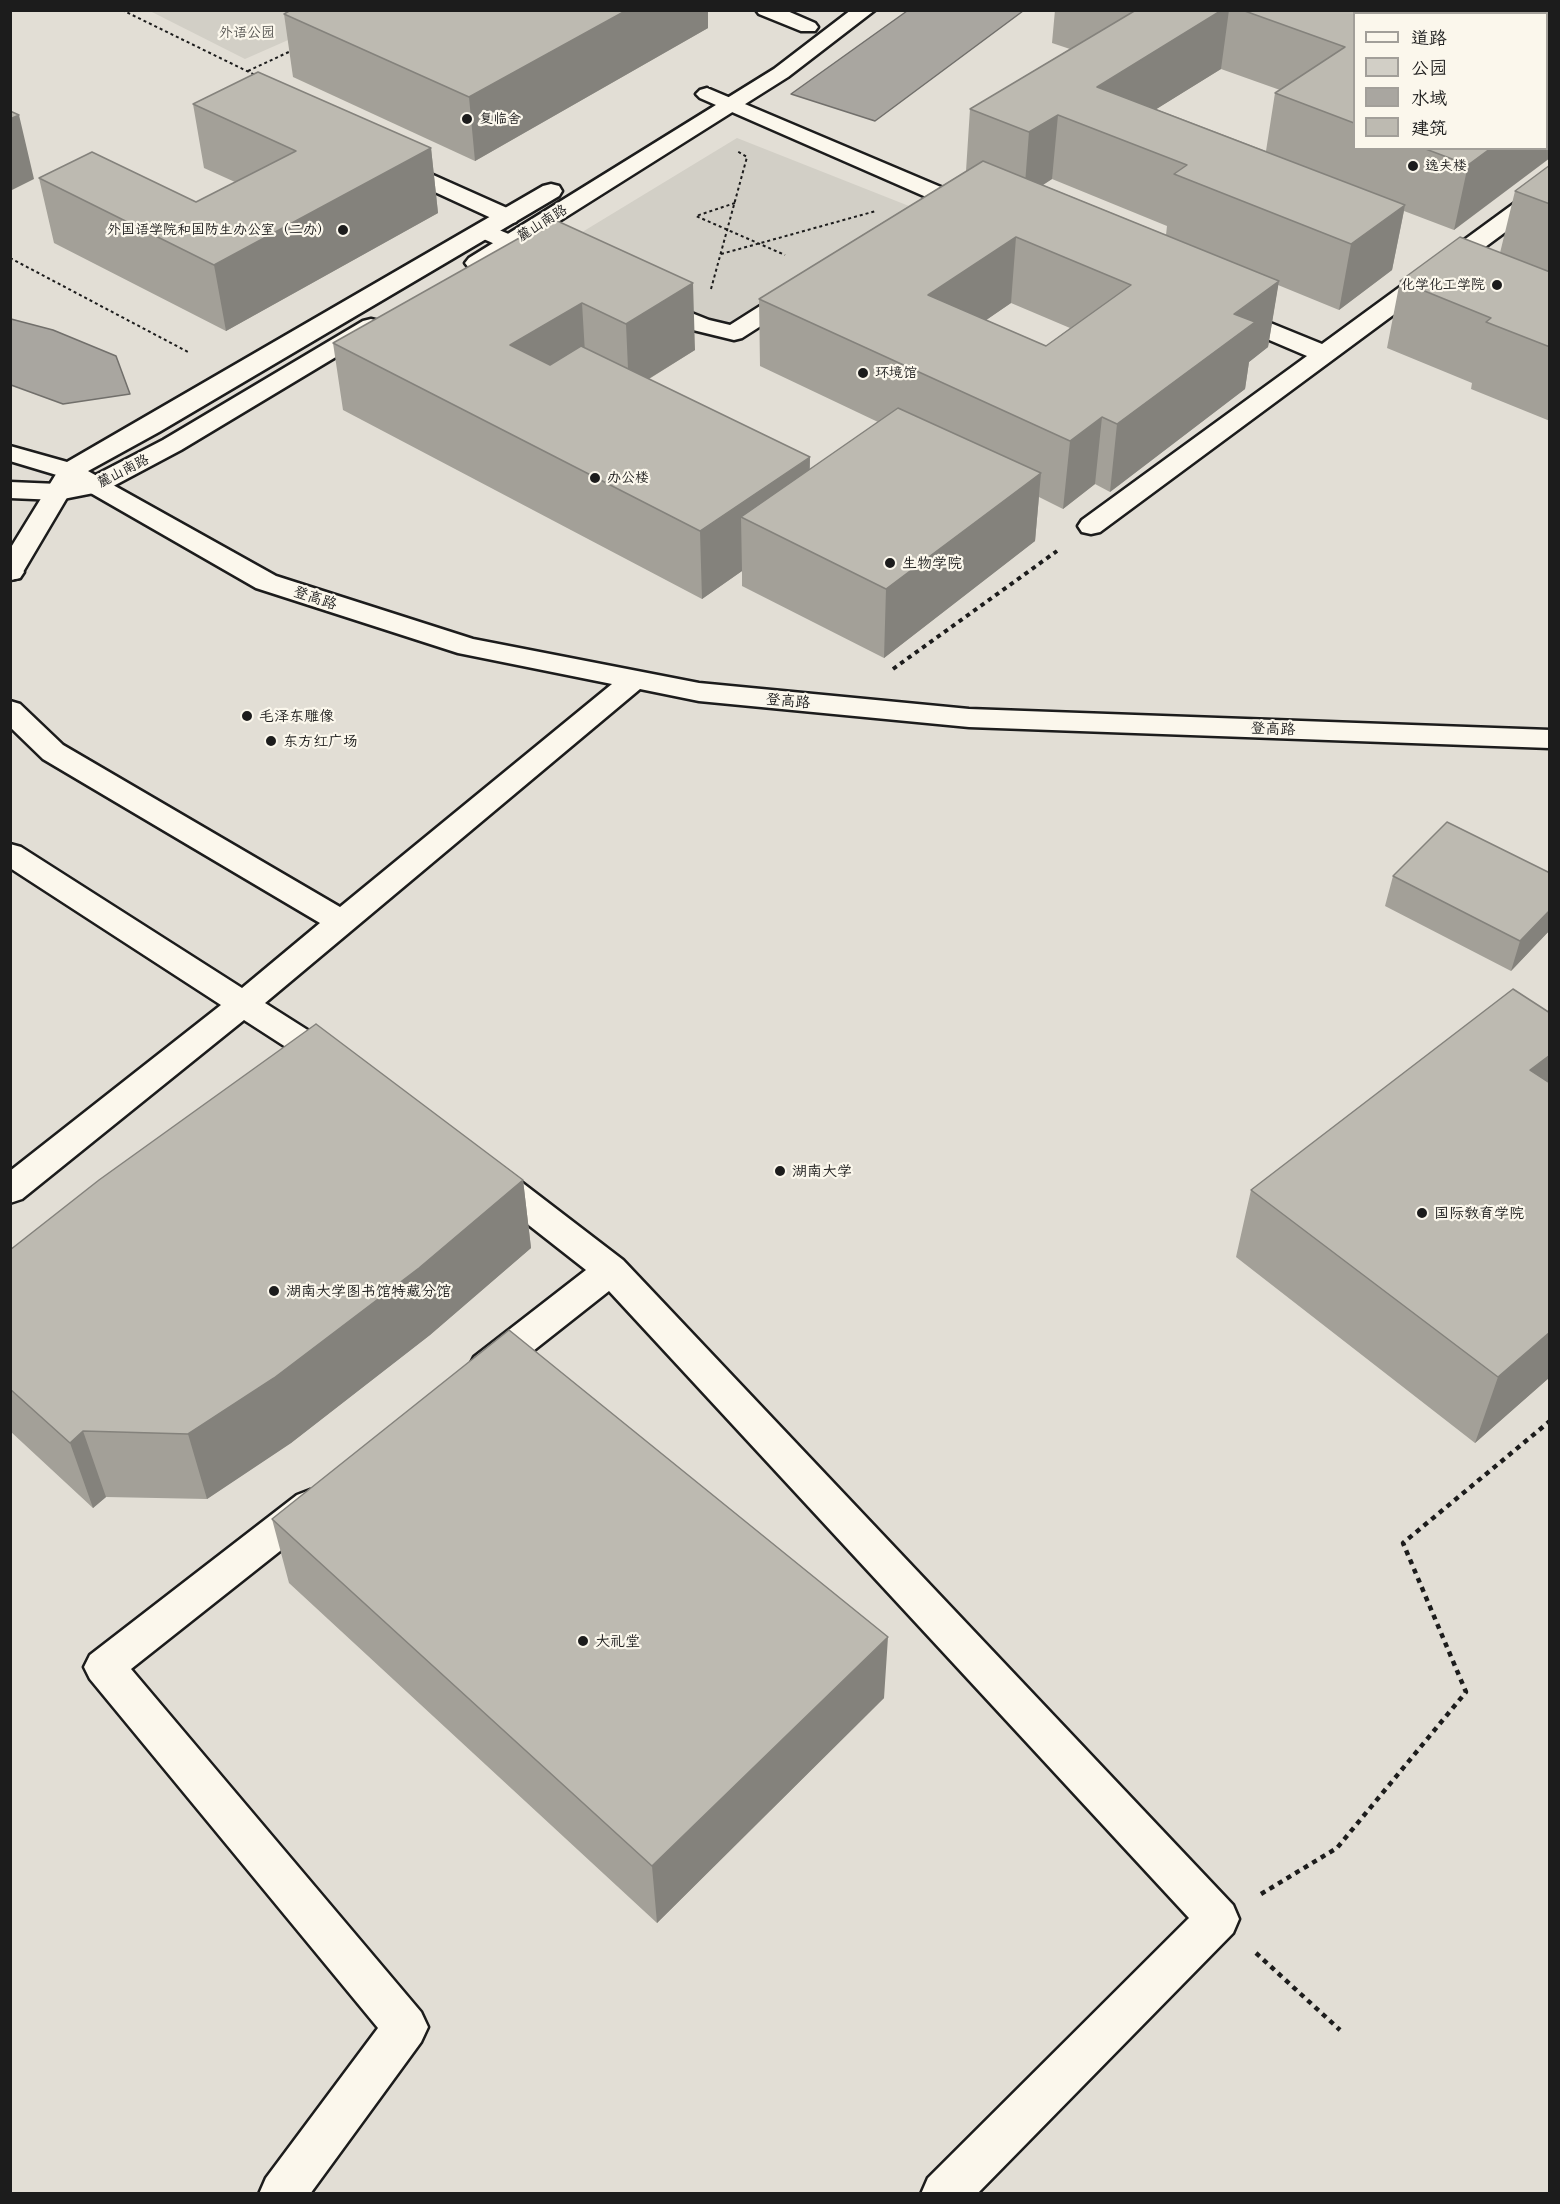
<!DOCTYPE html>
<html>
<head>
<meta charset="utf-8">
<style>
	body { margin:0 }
	#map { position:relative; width:1560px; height:2204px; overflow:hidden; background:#f2eee4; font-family:Mali,"LXGW WenKai TC",sans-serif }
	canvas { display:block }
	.frame { position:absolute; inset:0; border:12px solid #1c1c1c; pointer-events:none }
	.legend { position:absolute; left:1353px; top:12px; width:195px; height:138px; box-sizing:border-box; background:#fbf7ec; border:2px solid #a29f99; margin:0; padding:8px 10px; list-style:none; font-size:18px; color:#1c1c1c }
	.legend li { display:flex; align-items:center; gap:12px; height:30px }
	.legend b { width:30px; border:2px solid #a29f99 }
</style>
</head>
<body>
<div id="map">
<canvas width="1560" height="2204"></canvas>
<div class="frame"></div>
<ul class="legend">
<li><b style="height:8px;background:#fbf7ec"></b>道路</li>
<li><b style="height:16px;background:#d2cfc6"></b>公园</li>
<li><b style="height:16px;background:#a9a6a0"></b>水域</li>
<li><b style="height:16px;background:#bdbab1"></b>建筑</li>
</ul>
</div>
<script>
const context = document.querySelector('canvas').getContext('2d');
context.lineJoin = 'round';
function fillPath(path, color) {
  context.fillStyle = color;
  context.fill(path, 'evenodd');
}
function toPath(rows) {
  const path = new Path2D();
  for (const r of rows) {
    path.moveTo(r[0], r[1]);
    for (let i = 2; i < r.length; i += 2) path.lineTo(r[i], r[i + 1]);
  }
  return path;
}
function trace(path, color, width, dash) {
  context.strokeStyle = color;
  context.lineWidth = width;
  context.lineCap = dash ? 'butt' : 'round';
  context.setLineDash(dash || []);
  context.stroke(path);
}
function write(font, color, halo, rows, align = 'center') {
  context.font = font + ' Mali,"LXGW WenKai TC",sans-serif';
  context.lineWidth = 4.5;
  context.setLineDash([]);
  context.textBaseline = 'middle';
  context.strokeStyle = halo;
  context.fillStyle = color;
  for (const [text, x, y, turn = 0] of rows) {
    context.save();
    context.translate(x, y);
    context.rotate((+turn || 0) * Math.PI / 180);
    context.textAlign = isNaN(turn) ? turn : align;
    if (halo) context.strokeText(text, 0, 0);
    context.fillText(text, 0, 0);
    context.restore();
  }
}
fillPath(toPath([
	[11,11,1507,11,1503,14,1354,14,1354,148,1546,148,1549,73,1549,2193,11,2194]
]), '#e2ded5');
fillPath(toPath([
	[150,11,281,11,320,26,245,59],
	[737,138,909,206,726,328,551,251]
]), '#d2cfc6');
const water = toPath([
	[907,11,1023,11,875,121,791,94,907,11],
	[11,319,53,330,116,356,130,394,63,404,11,385,11,319]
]);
fillPath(water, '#a9a6a0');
trace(water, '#716f6b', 1.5);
const minor = toPath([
	[756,10,785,10,815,23,818,27,815,31,801,31,759,14,756,10],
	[707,88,981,204,984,209,981,214,965,214,700,98,696,94,700,90,707,88],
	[395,158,516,212,519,217,516,222,508,224,500,222,387,170,384,165,387,160,395,158],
	[1550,181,1550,199,1100,532,1091,534,1082,532,1078,526,1082,520,1307,356,1220,319,1216,314,1220,309,1236,309,1322,344,1542,183,1550,181],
	[485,224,551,252,555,257,551,262,535,262,477,236,474,231,477,226,485,224],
	[798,285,806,287,810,292,806,297,742,338,734,340,693,330,646,310,642,305,646,300,654,298,709,320,730,325,790,287,798,285],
	[70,463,79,466,276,576,473,639,699,683,969,709,1550,730,1550,748,969,727,699,701,640,689,265,1003,347,1055,351,1063,347,1071,335,1075,323,1071,244,1020,22,1199,10,1203,10,1171,221,1005,10,868,10,844,21,847,242,988,320,923,43,759,10,727,10,701,20,704,63,745,340,907,612,684,458,653,256,588,75,484,23,572,19,578,10,580,10,549,61,466,70,463],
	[491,1164,503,1168,623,1260,1233,1905,1239,1919,1233,1933,977,2194,921,2194,928,2178,1189,1918,609,1291,500,1377,487,1382,474,1377,469,1367,474,1357,586,1270,479,1186,474,1177,479,1168,491,1164],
	[310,1490,323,1495,329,1506,323,1517,131,1669,421,2012,428,2027,421,2042,310,2194,259,2194,266,2178,378,2028,90,1679,84,1667,90,1655,297,1495,310,1490]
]);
const major = toPath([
	[851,10,875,10,788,77,485,268,477,270,469,268,465,263,469,258,774,69,851,10],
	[551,184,559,186,562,191,559,196,159,432,79,476,70,479,10,461,10,446,67,462,543,186,551,184],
	[371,319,379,321,383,326,379,331,181,450,104,491,58,500,10,498,10,482,58,484,88,479,163,440,363,321,371,319],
	[10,563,19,565,24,572,20,578,10,580,10,563]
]);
trace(minor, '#1c1c1c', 5);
trace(major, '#1c1c1c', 5);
trace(toPath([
	[122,10,257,76],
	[248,71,293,50],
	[735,203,696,216,785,255],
	[721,254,876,211],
	[10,258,190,353],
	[711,289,747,157,737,151]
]), '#1c1c1c', 2, [3, 3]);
trace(toPath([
	[893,669,1057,551]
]), '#1c1c1c', 4, [4.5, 4.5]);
trace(toPath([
	[1261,1894,1337,1848,1466,1692,1403,1543,1550,1421],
	[1256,1953,1340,2030]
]), '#1c1c1c', 4.5, [5, 5]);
fillPath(minor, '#fbf7ec');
fillPath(major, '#fbf7ec');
fillPath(toPath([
	[291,10,708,10,708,28,475,161,293,77,284,14],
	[1055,10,1462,10,1458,14,1354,14,1354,148,1546,148,1454,230,1404,211,1392,270,1339,310,1278,285,1268,347,1249,362,1245,389,1110,492,1095,484,1063,509,1039,497,1035,541,884,658,742,586,742,571,702,599,343,410,333,343,553,219,695,350,649,379,809,470,878,422,760,366,759,299,966,171,970,109,1070,49,1052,43],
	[1221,69,1280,90,1275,93,1266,151,1156,109],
	[1052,179,1167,226,1166,235,1043,185],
	[1011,303,1070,328,1046,346,986,320],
	[193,104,431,148,438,213,226,331,54,243,39,178,196,202,235,182,204,168],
	[1550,165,1550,421,1471,389,1472,383,1387,348,1400,281,1500,253,1515,191],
	[1550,873,1550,930,1511,971,1385,906,1393,876],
	[1550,1013,1550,1377,1475,1443,1236,1257,1251,1190],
	[523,1180,531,1248,430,1335,291,1443,207,1499,106,1497,93,1508,10,1431,10,1250],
	[272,1519,884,1698,657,1923,289,1583]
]), '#a3a098');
fillPath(toPath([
	[627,10,708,10,708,28,475,161,469,97],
	[1222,10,1229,10,1221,69,1113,136,1097,87],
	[1434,10,1462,10,1458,14,1434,14],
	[1550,106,1550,158,1454,230,1468,165,1491,148,1546,148,1546,108],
	[19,115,34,179,10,191,10,119],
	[1058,115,1052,179,1024,197,1029,132],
	[431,148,438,213,226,331,214,265],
	[1405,205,1392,270,1339,310,1351,244],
	[1016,237,1011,303,925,362,928,295],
	[1279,281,1268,347,1249,362,1245,389,1110,492,1117,424,1234,314],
	[693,283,695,350,629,391,626,324],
	[582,303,586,370,516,412,510,345],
	[1102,417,1095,484,1063,509,1070,441],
	[810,457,809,525,741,517,742,571,702,599,700,531],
	[1041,473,1035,541,884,658,886,589],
	[1550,910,1550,930,1511,971,1520,941],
	[1550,1055,1550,1106,1530,1070],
	[523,1180,531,1248,430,1335,291,1443,207,1499,188,1434],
	[1550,1332,1550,1377,1475,1443,1498,1377],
	[83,1431,106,1497,93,1508,70,1443],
	[888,1637,884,1698,657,1923,652,1866]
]), '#84827c');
const building = toPath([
	[291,10,627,10,469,97,284,14,291,10],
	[1136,10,1222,10,1097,87,1405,205,1351,244,1174,174,1187,165,1058,115,1029,132,970,109,1136,10],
	[1242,10,1414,10,1422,14,1354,14,1354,123,1275,93,1345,47,1242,10],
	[1546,56,1550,57,1550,106,1546,108,1546,56],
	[258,72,431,148,214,265,39,178,92,152,196,202,296,151,193,104,258,72],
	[10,111,19,115,10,119,10,111],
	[1423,148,1491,148,1468,165,1423,148],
	[983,161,1279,281,1234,314,1255,322,1117,424,1102,417,1070,441,759,299,983,161],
	[1016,237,1131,285,1046,346,928,295,1016,237],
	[1550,165,1550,204,1515,191,1550,165],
	[553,219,693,283,626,324,582,303,510,345,550,365,581,346,810,457,700,531,333,343,553,219],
	[1460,237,1550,272,1550,347,1486,322,1491,318,1400,281,1460,237],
	[898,408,1041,473,886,589,741,517,898,408],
	[1447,822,1550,873,1550,910,1520,941,1393,876,1447,822],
	[1513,989,1550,1013,1550,1055,1530,1070,1550,1083,1550,1332,1498,1377,1251,1190,1513,989],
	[316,1024,523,1180,419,1268,274,1378,188,1434,83,1431,70,1443,10,1389,10,1250,99,1180,316,1024],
	[509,1330,888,1637,652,1866,272,1519,509,1330]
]);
fillPath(building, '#bdbab1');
trace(building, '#84827c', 1.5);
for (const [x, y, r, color] of [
	[467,119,6,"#1c1c1c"],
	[1413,166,6,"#1c1c1c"],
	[343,230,6,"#1c1c1c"],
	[1497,285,6,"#1c1c1c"],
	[863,373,6,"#1c1c1c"],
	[595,478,6,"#1c1c1c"],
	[890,563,6,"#1c1c1c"],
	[247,716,6,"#1c1c1c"],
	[271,741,6,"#1c1c1c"],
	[780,1171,6,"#1c1c1c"],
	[1422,1213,6,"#1c1c1c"],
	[274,1291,6,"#1c1c1c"],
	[583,1641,6,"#1c1c1c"]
]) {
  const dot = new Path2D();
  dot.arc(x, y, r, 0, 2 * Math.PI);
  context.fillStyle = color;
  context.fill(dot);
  trace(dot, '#fbf7ec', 2);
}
write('14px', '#53524f', '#fbf7ec', [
	["外语公园",247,33]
]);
write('14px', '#1c1c1c', '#fbf7ec', [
	["复临舍",479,119],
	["逸夫楼",1425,166],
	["外国语学院和国防生办公室（二办）",331,230,"right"],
	["化学化工学院",1485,285,"right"],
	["环境馆",875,373],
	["办公楼",607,478]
], 'left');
write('14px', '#1c1c1c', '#fbf7ec', [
	["麓山南路",542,223,-32],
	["麓山南路",123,471,-27]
]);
write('15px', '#1c1c1c', '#fbf7ec', [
	["生物学院",902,563],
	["毛泽东雕像",259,716],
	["东方红广场",283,741],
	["湖南大学",792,1171],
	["国际教育学院",1434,1213],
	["湖南大学图书馆特藏分馆",286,1291],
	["大礼堂",595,1641]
], 'left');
write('15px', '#1c1c1c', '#fbf7ec', [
	["登高路",315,598,18],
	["登高路",788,701,5],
	["登高路",1273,729,2]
]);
</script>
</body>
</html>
